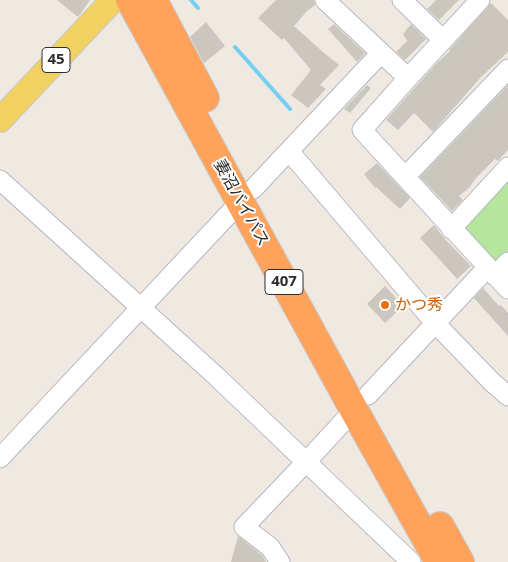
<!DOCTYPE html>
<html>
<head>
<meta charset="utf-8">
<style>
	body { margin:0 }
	canvas { display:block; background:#efe9e1 }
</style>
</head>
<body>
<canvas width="508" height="562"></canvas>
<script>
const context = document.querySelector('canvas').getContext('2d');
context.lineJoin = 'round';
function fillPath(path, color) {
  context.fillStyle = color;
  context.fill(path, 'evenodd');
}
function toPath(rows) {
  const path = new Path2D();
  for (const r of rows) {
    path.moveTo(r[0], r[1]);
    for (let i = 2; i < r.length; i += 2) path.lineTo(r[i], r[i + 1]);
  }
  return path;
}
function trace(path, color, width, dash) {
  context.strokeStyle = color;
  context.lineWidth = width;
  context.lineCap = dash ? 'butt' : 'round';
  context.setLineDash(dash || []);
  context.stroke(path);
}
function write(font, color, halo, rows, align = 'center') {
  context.font = font + ' "Noto Sans","Noto Sans JP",sans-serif';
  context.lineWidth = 4;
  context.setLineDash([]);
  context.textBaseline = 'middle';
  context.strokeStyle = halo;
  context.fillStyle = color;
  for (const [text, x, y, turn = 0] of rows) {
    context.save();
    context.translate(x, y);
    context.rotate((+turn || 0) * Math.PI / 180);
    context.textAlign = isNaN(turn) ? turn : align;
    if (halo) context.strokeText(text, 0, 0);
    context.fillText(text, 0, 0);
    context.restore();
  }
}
fillPath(toPath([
	[508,176,508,254,496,267,460,226]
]), '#b6e59e');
trace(toPath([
	[191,0,198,8],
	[235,47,290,109]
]), '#75cff0', 4);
fillPath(toPath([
	[57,0,90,0,78,17],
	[276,0,314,0,315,5,307,11,294,26,324,53,339,65,320,85,326,89,308,108,291,95,311,70,284,38,282,40,258,18],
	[436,0,459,0,439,20,427,9],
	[491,3,508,20,508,52,481,77,433,132,414,113,398,130,386,120,435,65,450,51,449,50],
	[206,22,225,46,204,63,190,37],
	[334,24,365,53,357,62,328,29],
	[411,24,426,39,405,60,396,52,407,41,403,34],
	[367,85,371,88,350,113,344,109],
	[508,85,508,150,498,161,495,159,476,178,469,188,459,196,463,200,452,211,420,177],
	[377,163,410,198,400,209,376,187,375,188,364,174],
	[434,225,443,237,471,266,457,279,420,238],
	[385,286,403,306,385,323,367,304],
	[483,288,499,306,501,305,508,313,508,336,474,298],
	[238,536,262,555,266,562,231,562]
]), '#cbc7bf');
const minor = toPath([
	[325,0,408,78],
	[402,0,443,40],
	[480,0,408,78,362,130,508,289],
	[289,151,435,323,492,382,508,396],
	[405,177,508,69],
	[0,180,217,377,411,562],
	[253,189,381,53],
	[451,229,508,167],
	[495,276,508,262],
	[368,395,487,268],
	[0,458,240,202],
	[280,562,270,547,244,527,307,461,354,410]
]);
const major = toPath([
	[0,120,113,0]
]);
const highway = toPath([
	[130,0,354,410,439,562],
	[153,0,205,98],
	[440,526,460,562]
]);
trace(minor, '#b4b7c1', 21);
trace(major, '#c9c9c9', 26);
trace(highway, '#c9c9c9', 30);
trace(minor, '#fff', 19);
trace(major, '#f2d163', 24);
trace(highway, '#ffa35c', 28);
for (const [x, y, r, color] of [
	[385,305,5,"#e8710a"]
]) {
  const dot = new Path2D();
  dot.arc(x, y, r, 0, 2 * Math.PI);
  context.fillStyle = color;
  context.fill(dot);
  trace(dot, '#fff', 2);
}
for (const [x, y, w] of [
	[56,60,28],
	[284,282,38]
]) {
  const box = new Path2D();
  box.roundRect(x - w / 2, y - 12.5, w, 25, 4);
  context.fillStyle = '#fff';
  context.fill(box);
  trace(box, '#2e2e2e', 1);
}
write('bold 15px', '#2e2e2e', null, [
	["45",56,60],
	["407",284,282]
]);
write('16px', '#2e2e2e', '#fff', [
	["妻沼バイパス",241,203,61]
]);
write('16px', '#c56008', '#fff', [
	["かつ秀",395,305]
], 'left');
</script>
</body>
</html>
